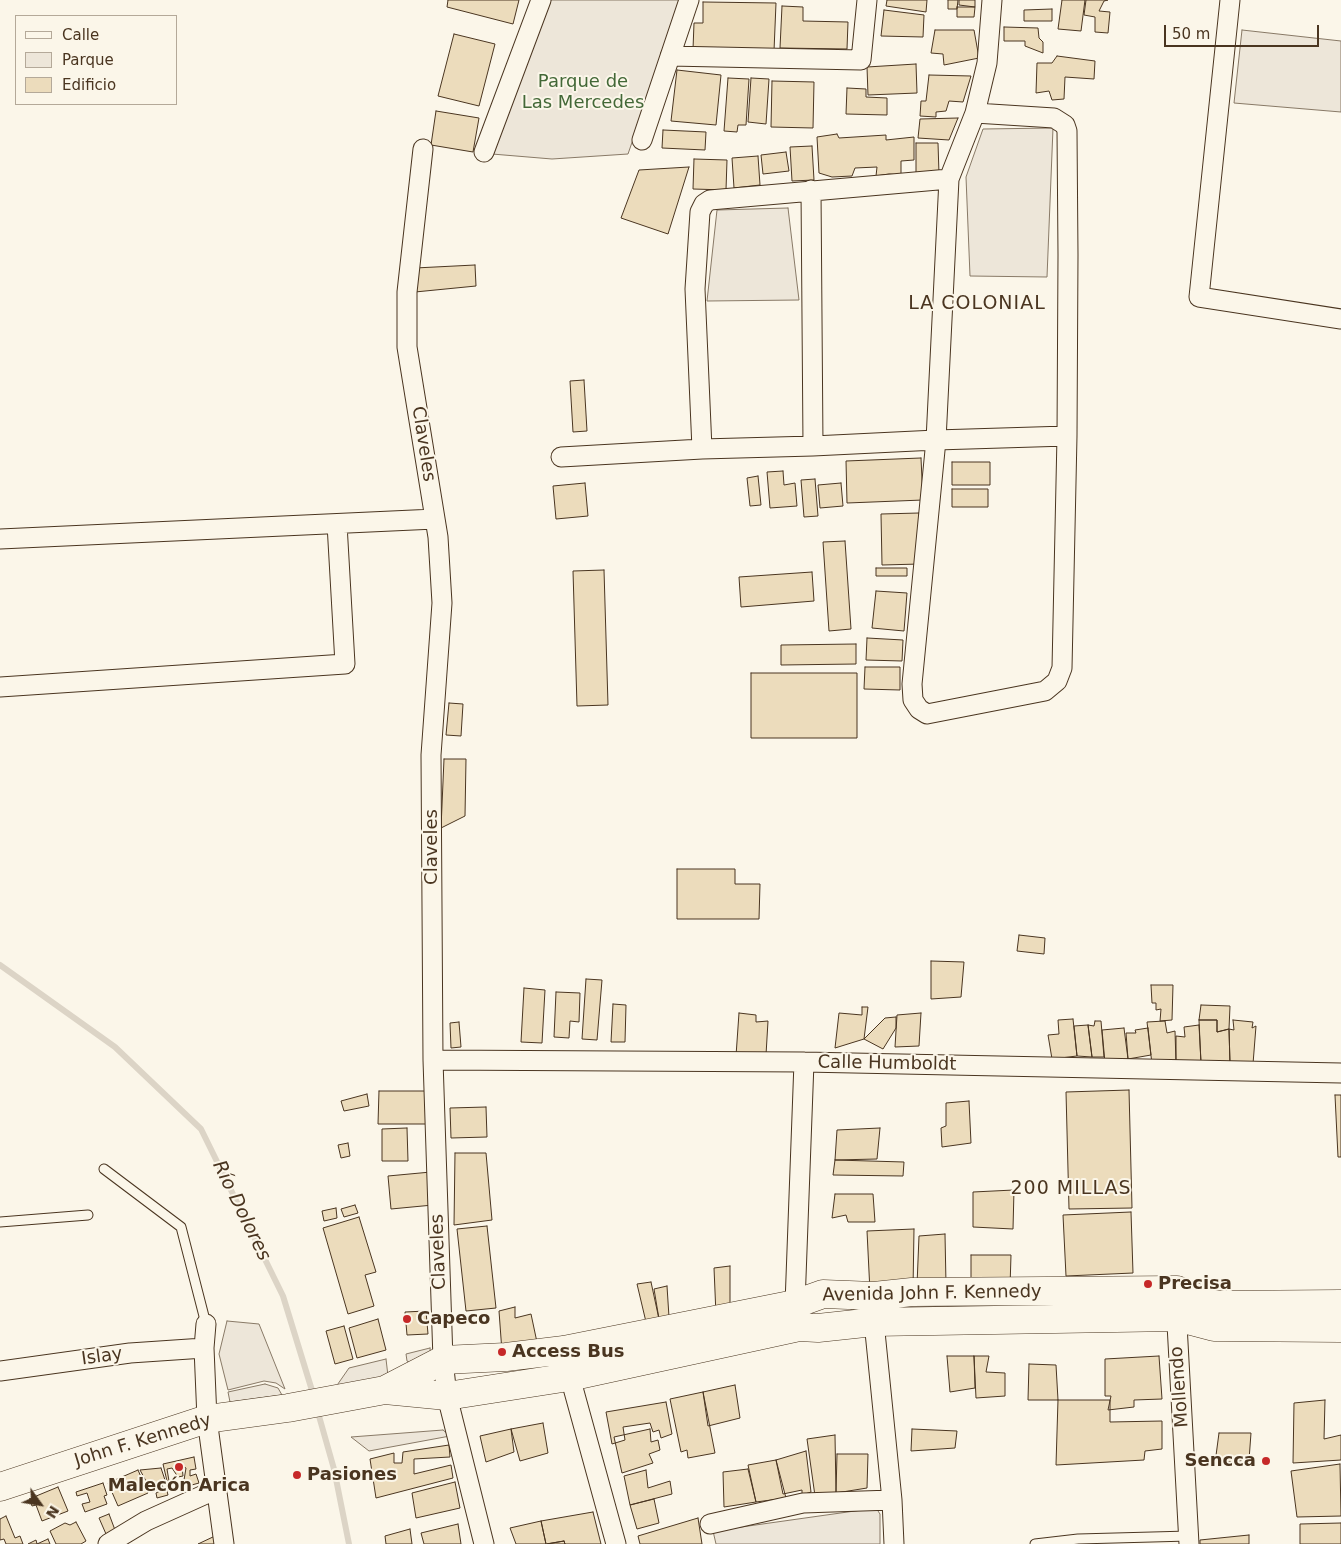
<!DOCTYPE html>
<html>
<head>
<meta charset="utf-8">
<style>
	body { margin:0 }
	#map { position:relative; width:1341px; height:1544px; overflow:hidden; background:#fbf6e9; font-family:"DejaVu Sans",sans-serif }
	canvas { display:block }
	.legend { position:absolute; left:15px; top:15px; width:162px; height:90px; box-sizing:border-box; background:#fbf6e9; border:1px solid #b4a999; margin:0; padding:6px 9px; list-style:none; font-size:15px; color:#4a3520 }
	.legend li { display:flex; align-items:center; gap:10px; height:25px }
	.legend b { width:25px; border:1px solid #b4a999 }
	.north { position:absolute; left:15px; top:1479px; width:50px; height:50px; -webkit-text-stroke:4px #fbf6e9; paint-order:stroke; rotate:122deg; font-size:14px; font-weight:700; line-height:20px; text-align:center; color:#4a3520 }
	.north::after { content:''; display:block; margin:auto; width:18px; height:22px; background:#4a3520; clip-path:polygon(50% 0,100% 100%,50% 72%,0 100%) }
	.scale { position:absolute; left:1164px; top:25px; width:155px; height:22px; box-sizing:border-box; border:2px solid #4a3520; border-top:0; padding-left:6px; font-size:15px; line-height:18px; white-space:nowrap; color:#4a3520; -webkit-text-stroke:4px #fbf6e9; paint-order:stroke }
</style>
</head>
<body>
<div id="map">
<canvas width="1341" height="1544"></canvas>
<ul class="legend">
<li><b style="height:6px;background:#fbf6e9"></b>Calle</li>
<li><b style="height:14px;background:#ede6d9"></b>Parque</li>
<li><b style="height:14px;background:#ecdcbc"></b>Edificio</li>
</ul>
<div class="north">N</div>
<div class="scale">50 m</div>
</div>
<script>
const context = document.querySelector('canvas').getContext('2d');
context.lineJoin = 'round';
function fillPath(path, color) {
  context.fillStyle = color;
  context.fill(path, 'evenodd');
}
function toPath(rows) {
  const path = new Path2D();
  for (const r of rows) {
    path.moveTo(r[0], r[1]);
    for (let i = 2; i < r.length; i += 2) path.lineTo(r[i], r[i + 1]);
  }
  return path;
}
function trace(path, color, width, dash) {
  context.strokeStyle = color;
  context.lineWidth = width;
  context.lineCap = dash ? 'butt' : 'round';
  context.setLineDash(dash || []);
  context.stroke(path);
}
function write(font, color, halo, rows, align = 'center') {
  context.font = font + ' "DejaVu Sans",sans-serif';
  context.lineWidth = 4;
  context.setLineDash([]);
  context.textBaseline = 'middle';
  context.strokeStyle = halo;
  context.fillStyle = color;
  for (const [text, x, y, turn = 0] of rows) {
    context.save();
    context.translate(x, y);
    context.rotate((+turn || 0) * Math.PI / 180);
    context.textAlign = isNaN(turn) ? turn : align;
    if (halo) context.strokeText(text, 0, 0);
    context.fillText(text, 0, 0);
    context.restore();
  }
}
const green = toPath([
	[551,0,681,0,628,154,552,159,492,154,551,0],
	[1242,30,1341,41,1341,112,1234,103,1242,30],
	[1053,128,1047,277,970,276,966,177,983,129,1053,128],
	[788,208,799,300,707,301,717,210,788,208],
	[896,1304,979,1304,979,1308,896,1308,896,1304],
	[227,1321,259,1324,285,1389,276,1383,264,1381,228,1390,219,1354,227,1321],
	[430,1348,431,1358,410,1363,407,1361,406,1354,430,1348],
	[386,1359,388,1376,333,1391,349,1368,386,1359],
	[265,1384,278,1388,282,1395,230,1402,228,1392,265,1384],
	[443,1430,450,1436,369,1451,351,1437,443,1430],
	[876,1508,880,1514,880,1544,716,1544,713,1531,876,1508]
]);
fillPath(green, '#ede6d9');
trace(green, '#887966', 1);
trace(toPath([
	[0,965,115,1047,201,1129,283,1296,314,1397],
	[317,1409,334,1469,349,1544]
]), '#dcd4c6', 6);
const building = toPath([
	[448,0,519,0,513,24,447,7,448,0],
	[887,0,927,0,926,12,886,6,887,0],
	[948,0,958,0,957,9,948,9,948,0],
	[959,0,975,0,975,7,959,5,959,0],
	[1062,0,1085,0,1081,31,1058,29,1062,0],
	[1086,0,1108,0,1104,1,1099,11,1110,12,1108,33,1095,32,1095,17,1084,15,1086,0],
	[703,2,776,3,774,51,693,49,694,23,703,23,703,2],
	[782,6,803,7,803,21,848,22,847,49,780,48,782,6],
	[957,7,975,7,974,17,957,17,957,7],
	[1052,9,1052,21,1024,21,1024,10,1052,9],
	[884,10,924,15,923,37,881,36,884,10],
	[1004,27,1038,28,1039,38,1043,42,1043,53,1025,46,1025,41,1004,41,1004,27],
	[935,30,974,30,979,58,944,65,943,54,931,53,935,30],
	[454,34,495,44,479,106,438,96,454,34],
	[1057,56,1095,61,1094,79,1065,77,1064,99,1052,100,1049,91,1036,93,1037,63,1052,63,1057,56],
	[916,64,917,93,868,95,867,67,916,64],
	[677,70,721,75,716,125,671,121,677,70],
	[929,75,971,76,963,102,949,101,946,111,936,112,936,117,920,116,921,101,926,101,929,75],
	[728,78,749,79,746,125,738,125,737,132,724,131,728,78],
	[751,78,769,79,766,124,748,122,751,78],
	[772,81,814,82,813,128,771,127,772,81],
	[847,88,866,89,866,97,887,98,887,115,846,114,847,88],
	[436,111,479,118,473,152,431,145,436,111],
	[958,118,949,140,918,138,920,119,958,118],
	[663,130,706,132,705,150,662,148,663,130],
	[837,134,839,138,886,135,886,140,914,137,914,160,901,161,901,175,889,174,876,176,877,167,855,168,852,176,832,177,819,173,817,137,837,134],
	[916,143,938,143,939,174,916,175,916,143],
	[812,146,814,180,792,181,790,147,812,146],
	[786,152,789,171,763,174,761,155,786,152],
	[758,156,760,185,734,188,732,158,758,156],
	[694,159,727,160,726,190,693,189,694,159],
	[689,167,668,234,621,218,639,170,689,167],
	[475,265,476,286,415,292,415,268,475,265],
	[584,380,587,431,573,432,570,381,584,380],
	[921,458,923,500,847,503,846,461,921,458],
	[952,462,990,462,990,485,952,485,952,462],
	[783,471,784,485,795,483,797,506,770,508,767,472,783,471],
	[758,476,761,505,750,506,747,478,758,476],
	[815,479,818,516,804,517,801,480,815,479],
	[585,483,588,516,556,519,553,486,585,483],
	[841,483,843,506,820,508,818,485,841,483],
	[952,489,988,489,988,507,952,507,952,489],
	[919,513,920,564,882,565,881,514,919,513],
	[845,541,851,629,829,631,823,542,845,541],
	[876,568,907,568,907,576,876,576,876,568],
	[604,570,608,705,577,706,573,571,604,570],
	[812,572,814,601,741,607,739,577,812,572],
	[876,591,907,593,904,631,872,628,876,591],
	[867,638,903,640,902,661,866,660,867,638],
	[856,644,856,664,781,665,781,645,856,644],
	[865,667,900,667,900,690,864,689,865,667],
	[751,673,857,673,857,738,751,738,751,673],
	[449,703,463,704,461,736,446,735,449,703],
	[444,759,466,759,465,816,441,828,444,759],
	[677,869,735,869,735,884,760,884,759,919,677,919,677,869],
	[1019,935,1045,938,1044,954,1017,951,1019,935],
	[931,961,964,962,961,997,931,999,931,961],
	[586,979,602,980,597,1040,582,1039,586,979],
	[1151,985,1173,985,1172,1020,1160,1021,1161,1009,1156,1010,1156,1003,1152,1003,1151,985],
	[524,988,545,990,542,1043,521,1042,524,988],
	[556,992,580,993,579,1022,570,1021,569,1038,554,1037,556,992],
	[613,1004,626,1005,625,1042,611,1042,613,1004],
	[1201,1005,1230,1006,1229,1029,1217,1032,1217,1020,1199,1020,1201,1005],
	[862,1007,868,1007,864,1039,835,1048,839,1013,862,1015,862,1007],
	[739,1013,756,1015,756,1022,768,1021,766,1055,736,1056,739,1013],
	[921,1013,919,1046,895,1047,897,1015,921,1013],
	[896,1017,896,1028,883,1049,864,1039,885,1018,896,1017],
	[1073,1019,1077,1056,1052,1059,1048,1035,1059,1034,1058,1020,1073,1019],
	[1199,1020,1217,1020,1217,1032,1229,1029,1230,1064,1201,1063,1199,1020],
	[1233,1020,1253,1022,1252,1028,1256,1026,1253,1064,1230,1064,1229,1029,1234,1030,1233,1020],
	[1095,1021,1101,1021,1104,1057,1092,1057,1088,1025,1094,1026,1095,1021],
	[1165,1021,1167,1033,1175,1031,1176,1063,1152,1064,1147,1022,1165,1021],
	[459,1022,461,1047,451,1048,450,1023,459,1022],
	[1088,1025,1092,1057,1077,1056,1074,1026,1088,1025],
	[1199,1025,1201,1063,1176,1063,1176,1036,1185,1037,1184,1027,1199,1025],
	[1124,1028,1128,1059,1105,1063,1102,1030,1124,1028],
	[1148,1028,1151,1055,1128,1059,1126,1033,1136,1033,1135,1030,1148,1028],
	[1129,1090,1132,1208,1069,1209,1066,1092,1129,1090],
	[379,1091,429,1091,428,1124,378,1124,379,1091],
	[367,1094,369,1106,344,1111,341,1101,367,1094],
	[1335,1095,1341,1095,1341,1157,1338,1157,1335,1095],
	[969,1101,971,1143,942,1147,941,1128,946,1126,946,1103,969,1101],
	[486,1107,487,1137,451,1138,450,1108,486,1107],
	[407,1128,408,1161,382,1161,382,1129,407,1128],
	[880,1128,877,1159,835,1160,837,1130,880,1128],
	[348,1143,350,1156,341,1158,338,1145,348,1143],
	[455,1153,486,1153,492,1220,454,1225,455,1153],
	[835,1160,904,1162,903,1176,833,1175,835,1160],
	[431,1172,433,1205,391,1209,388,1176,431,1172],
	[1014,1190,1013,1229,973,1227,973,1192,1014,1190],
	[835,1194,873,1194,875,1222,848,1222,846,1215,832,1218,835,1194],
	[355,1205,358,1213,344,1217,341,1209,355,1205],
	[336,1208,337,1218,324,1221,322,1211,336,1208],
	[1131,1212,1133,1273,1066,1276,1063,1215,1131,1212],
	[359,1217,376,1272,365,1275,374,1306,348,1314,323,1228,359,1217],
	[487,1226,496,1308,466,1311,457,1229,487,1226],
	[914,1229,913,1290,870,1292,867,1231,914,1229],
	[945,1234,946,1284,917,1285,919,1236,945,1234],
	[971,1255,1011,1255,1010,1287,971,1289,971,1255],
	[730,1266,730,1312,716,1315,714,1268,730,1266],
	[651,1282,659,1319,646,1322,637,1284,651,1282],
	[667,1286,669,1317,659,1319,654,1289,667,1286],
	[515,1307,515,1318,531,1314,538,1347,502,1352,499,1311,515,1307],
	[426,1311,428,1334,407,1335,405,1312,426,1311],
	[378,1319,386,1350,357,1358,349,1328,378,1319],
	[344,1326,353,1359,335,1364,326,1331,344,1326],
	[947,1356,974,1356,975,1388,950,1392,947,1356],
	[974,1356,989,1356,986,1372,1005,1373,1005,1396,976,1398,974,1356],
	[1159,1356,1162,1399,1134,1400,1134,1407,1108,1410,1111,1396,1105,1396,1105,1359,1159,1356],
	[1029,1364,1056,1365,1058,1400,1028,1400,1029,1364],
	[735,1385,740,1418,708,1426,703,1392,735,1385],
	[703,1392,715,1453,688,1458,687,1450,681,1452,670,1399,703,1392],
	[1058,1400,1110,1400,1110,1422,1162,1421,1162,1449,1145,1451,1144,1460,1056,1465,1058,1400],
	[1325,1400,1324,1439,1341,1435,1341,1460,1293,1463,1294,1403,1325,1400],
	[666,1402,672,1434,661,1438,659,1430,653,1432,650,1423,623,1427,625,1440,612,1444,606,1412,666,1402],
	[543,1423,548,1453,520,1461,511,1429,543,1423],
	[511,1429,514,1452,486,1462,480,1436,511,1429],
	[650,1429,651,1442,658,1440,660,1450,649,1454,653,1463,622,1473,614,1437,650,1429],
	[912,1429,957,1431,955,1448,911,1451,912,1429],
	[1219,1433,1251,1433,1249,1460,1215,1463,1219,1433],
	[835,1435,836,1493,815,1496,807,1439,835,1435],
	[449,1445,450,1457,414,1459,414,1474,451,1465,453,1478,376,1498,370,1459,394,1453,394,1463,402,1463,403,1452,449,1445],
	[806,1451,811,1492,802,1495,802,1490,783,1494,776,1460,806,1451],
	[837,1454,868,1454,867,1488,836,1493,837,1454],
	[194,1457,196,1469,190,1470,190,1476,196,1474,199,1483,177,1489,176,1486,179,1482,184,1480,186,1468,182,1466,183,1476,178,1477,172,1468,167,1469,169,1481,167,1481,163,1464,194,1457],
	[776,1460,786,1498,756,1502,748,1465,776,1460],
	[1340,1464,1341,1516,1297,1517,1291,1471,1340,1464],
	[161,1468,166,1483,162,1484,163,1488,172,1485,173,1489,167,1491,168,1495,157,1498,156,1493,160,1491,158,1485,155,1486,157,1490,152,1492,140,1470,161,1468],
	[748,1469,756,1502,724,1507,723,1472,748,1469],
	[138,1470,148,1493,118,1506,108,1483,138,1470],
	[646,1470,648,1488,670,1481,672,1494,630,1505,624,1476,646,1470],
	[455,1482,460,1508,416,1518,412,1493,455,1482],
	[103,1483,107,1495,104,1496,107,1504,85,1512,82,1504,90,1502,87,1493,77,1496,76,1492,103,1483],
	[58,1487,68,1511,42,1521,36,1505,32,1506,29,1499,58,1487],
	[654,1499,659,1523,637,1529,630,1505,654,1499],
	[593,1512,601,1544,565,1544,564,1541,546,1544,541,1521,593,1512],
	[109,1514,115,1530,106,1534,99,1518,109,1514],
	[6,1516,15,1538,20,1536,23,1544,6,1544,4,1539,0,1540,0,1519,6,1516],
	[698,1518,702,1544,640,1544,638,1536,698,1518],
	[541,1521,546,1544,516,1544,510,1528,541,1521],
	[76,1522,86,1541,81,1544,56,1544,50,1531,65,1523,70,1525,76,1522],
	[1341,1523,1341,1544,1300,1544,1300,1524,1341,1523],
	[458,1524,461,1544,424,1544,421,1533,458,1524],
	[410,1529,412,1544,386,1544,385,1536,410,1529],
	[1249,1535,1249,1544,1200,1544,1200,1540,1249,1535],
	[215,1536,218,1544,198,1544,215,1536],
	[48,1539,50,1544,28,1544,36,1540,37,1544,48,1539],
	[564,1541,565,1544,547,1544,564,1541]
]);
fillPath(building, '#ecdcbc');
trace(building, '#4a3520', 1);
const service = toPath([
	[104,1169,181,1227,206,1324],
	[0,1222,88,1215],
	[1035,1544,1078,1539,1189,1536]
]);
const minor = toPath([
	[1230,0,1199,297,1341,319],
	[670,56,861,60,867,0],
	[975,113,1054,118,1065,125,1067,131,1068,255,1067,436,1062,668,1057,681,1045,691,927,714,919,709,913,700,912,684,936,440,949,179,975,113,987,63,992,0],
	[642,140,689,0],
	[423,149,407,292,407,347,438,537,442,603,431,755,433,1060,443,1360,447,1396,484,1544],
	[484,152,541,0],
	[811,190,813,446],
	[702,449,695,289,700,212,704,204,710,200,949,179],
	[561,457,702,449,813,446,936,440,1067,436],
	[0,539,435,519],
	[0,687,345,664,337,524],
	[433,1060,804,1062,1341,1073],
	[1176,1306,1189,1544],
	[874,1311,874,1322,892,1500,894,1544],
	[797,1313,795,1304,804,1062],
	[206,1324,204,1348,207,1419,224,1544],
	[567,1366,616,1544],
	[0,1371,130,1353,204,1348],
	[710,1524,803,1503,892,1500],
	[108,1544,146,1521,217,1489]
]);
const primary = toPath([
	[385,1390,447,1396,569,1377,799,1327,818,1328,874,1322,1176,1317,1214,1327,1341,1328],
	[0,1487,207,1419,288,1408,385,1390,443,1360,506,1357,564,1350,795,1304,823,1294,874,1296,912,1292,1177,1290,1215,1305,1341,1304]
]);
trace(service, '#4a3520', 11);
trace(minor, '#4a3520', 21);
trace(primary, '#4a3520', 29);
trace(service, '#fbf6e9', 9);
trace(minor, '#fbf6e9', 19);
trace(primary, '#fbf6e9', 28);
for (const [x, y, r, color] of [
	[1148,1284,5,"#c62828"],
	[407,1319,5,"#c62828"],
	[502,1352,5,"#c62828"],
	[1266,1461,5,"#c62828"],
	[179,1467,5,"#c62828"],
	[297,1475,5,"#c62828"]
]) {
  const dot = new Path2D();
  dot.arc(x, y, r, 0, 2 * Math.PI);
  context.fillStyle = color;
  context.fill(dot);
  trace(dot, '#fbf6e9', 2);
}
write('18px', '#436837', '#fbf6e9', [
	["Parque de",583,82],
	["Las Mercedes",583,103]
]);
write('18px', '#4a3520', '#fbf6e9', [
	["Claveles",423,444,81],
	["Claveles",432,847,-90],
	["Calle Humboldt",887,1064,1],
	["Claveles",439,1252,-92],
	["Avenida John F. Kennedy",932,1294,-1],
	["Islay",102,1357,-8],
	["Mollendo",1180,1387,-94],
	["John F. Kennedy",143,1441,-17]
]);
write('bold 18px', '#4a3520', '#fbf6e9', [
	["Precisa",1158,1284],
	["Capeco",417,1319],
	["Access Bus",512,1352],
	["Sencca",1256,1461,"right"],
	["Pasiones",307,1475],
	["Malecón Arica",179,1486,"center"]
], 'left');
context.letterSpacing = '1px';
write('19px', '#4a3520', '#fbf6e9', [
	["LA COLONIAL",977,304],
	["200 MILLAS",1071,1189]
]);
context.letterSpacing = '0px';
write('italic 19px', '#4a3520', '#fbf6e9', [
	["Río Dolores",241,1211,64]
]);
</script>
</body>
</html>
